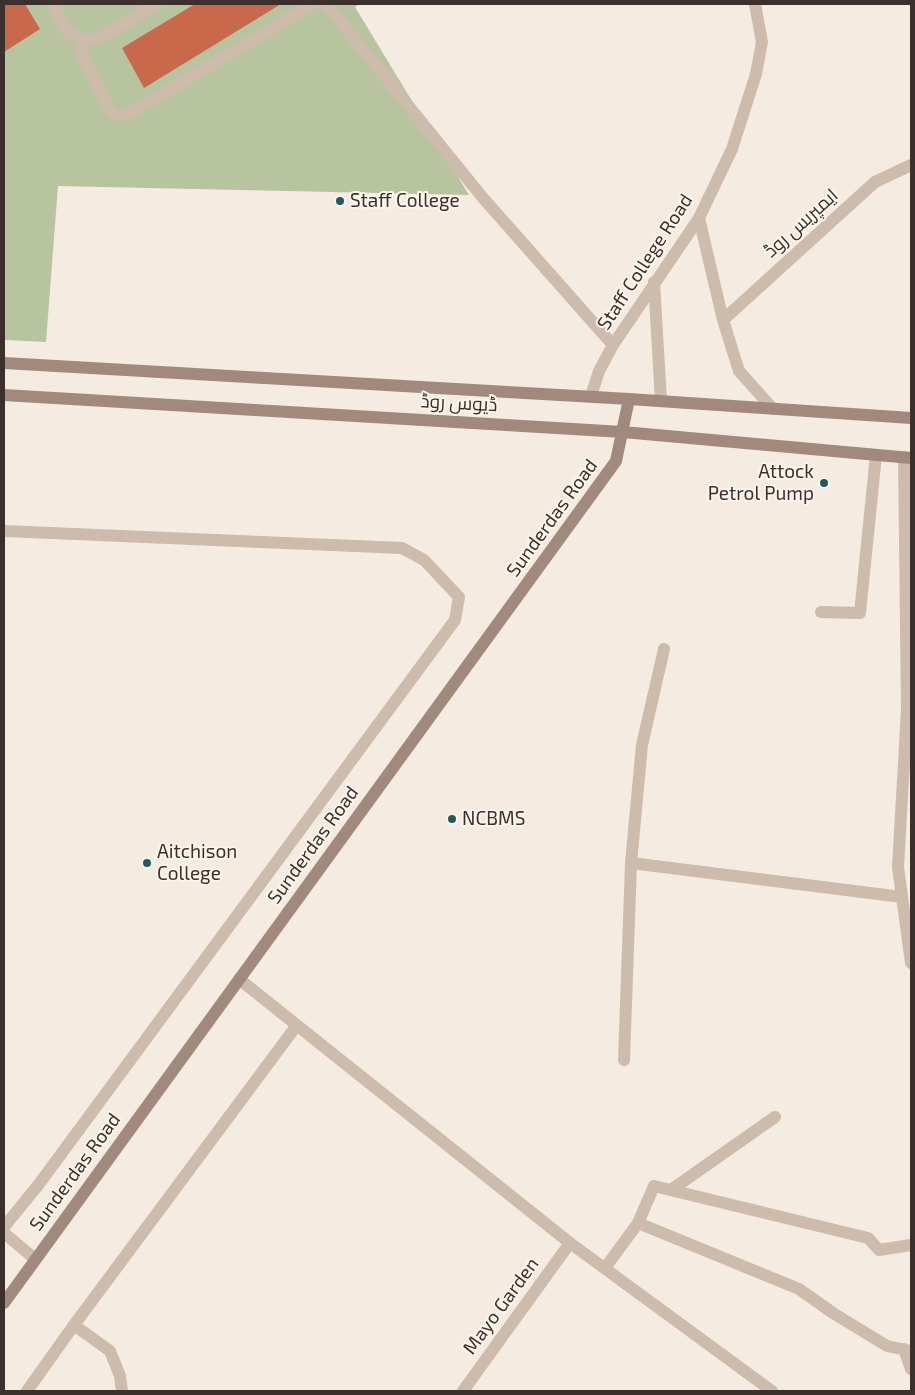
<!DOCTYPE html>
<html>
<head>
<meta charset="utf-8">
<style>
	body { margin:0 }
	#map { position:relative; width:915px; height:1395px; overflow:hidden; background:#f4ebe1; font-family:"Exo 2",sans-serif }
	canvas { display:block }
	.frame { position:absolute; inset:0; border:5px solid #3b302b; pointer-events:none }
</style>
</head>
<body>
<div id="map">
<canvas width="915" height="1395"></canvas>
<div class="frame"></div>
</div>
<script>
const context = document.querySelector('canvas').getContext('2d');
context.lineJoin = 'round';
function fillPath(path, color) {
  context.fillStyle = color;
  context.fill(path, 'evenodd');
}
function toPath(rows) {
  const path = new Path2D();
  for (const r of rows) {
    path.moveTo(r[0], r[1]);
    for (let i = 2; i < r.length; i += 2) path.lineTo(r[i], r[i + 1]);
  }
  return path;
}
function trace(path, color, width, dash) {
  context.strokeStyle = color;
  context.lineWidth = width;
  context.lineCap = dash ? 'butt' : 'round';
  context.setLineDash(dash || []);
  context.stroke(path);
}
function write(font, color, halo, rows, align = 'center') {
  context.font = font + ' "Exo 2",Cairo,sans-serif';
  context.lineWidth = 4;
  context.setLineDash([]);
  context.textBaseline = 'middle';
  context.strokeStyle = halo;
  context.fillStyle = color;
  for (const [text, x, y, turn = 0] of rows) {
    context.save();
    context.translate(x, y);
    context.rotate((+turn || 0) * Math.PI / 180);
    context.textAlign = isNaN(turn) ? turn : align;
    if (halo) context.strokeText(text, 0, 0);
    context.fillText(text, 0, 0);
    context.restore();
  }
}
fillPath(toPath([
	[4,4,360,4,355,7,469,195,58,186,46,342,4,340]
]), '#b8c4a0');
fillPath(toPath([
	[4,4,25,4,40,29,4,52],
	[195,4,281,4,144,88,122,48]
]), '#c8694b');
trace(toPath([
	[52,4,68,33,83,40,98,39,157,4],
	[326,4,483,198,613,345],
	[83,40,81,52,111,112,120,115,130,113,313,4],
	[4,531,402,548,424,560,459,597,455,620,39,1184,4,1227],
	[821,612,860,613,876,455],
	[4,1233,35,1259]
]), '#cdbbac', 12);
trace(toPath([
	[699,218,723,320,739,371,773,409],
	[654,282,661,401],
	[723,320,875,182,911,165],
	[591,396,599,371,613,345,699,218,732,149,756,74,762,42,755,4],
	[904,457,907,710,898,867,911,963],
	[631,863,902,897],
	[239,979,570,1243,772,1391],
	[624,1060,631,863,642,745,664,649],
	[671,1190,775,1117],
	[638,1223,799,1289,833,1313,887,1346,911,1351],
	[605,1268,638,1223,654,1186,868,1238,879,1250,911,1245],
	[74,1325,110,1351,120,1376,122,1391],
	[904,1349,911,1369],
	[27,1391,74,1325,297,1025],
	[463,1391,570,1243]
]), '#cdbbac', 12);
trace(toPath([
	[4,363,629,399,911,418],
	[4,395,623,432,911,458],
	[4,1303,616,461,629,399]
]), '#a18a7d', 12);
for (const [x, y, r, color] of [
	[340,201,5,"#1f5a5e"],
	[824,483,5,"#1f5a5e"],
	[452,819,5,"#1f5a5e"],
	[147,863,5,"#1f5a5e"]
]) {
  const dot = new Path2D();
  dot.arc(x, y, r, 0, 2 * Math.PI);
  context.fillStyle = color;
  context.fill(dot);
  trace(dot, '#fbf5ee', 2);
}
write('19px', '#3b302b', '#fbf5ee', [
	["Staff College",350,201],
	["Attock",814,472,"right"],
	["Petrol Pump",814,494,"right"],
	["NCBMS",462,819],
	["Aitchison",157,852],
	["College",157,874]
], 'left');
write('19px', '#3b302b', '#fbf5ee', [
	["ایمپریس روڈ",801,223,-42],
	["Staff College Road",645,262,-57],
	["ڈیوس روڈ",459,403,3],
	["Sunderdas Road",552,518,-54],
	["Sunderdas Road",313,845,-54],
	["Sunderdas Road",75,1172,-54],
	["Mayo Garden",501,1306,-54]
]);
</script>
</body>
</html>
